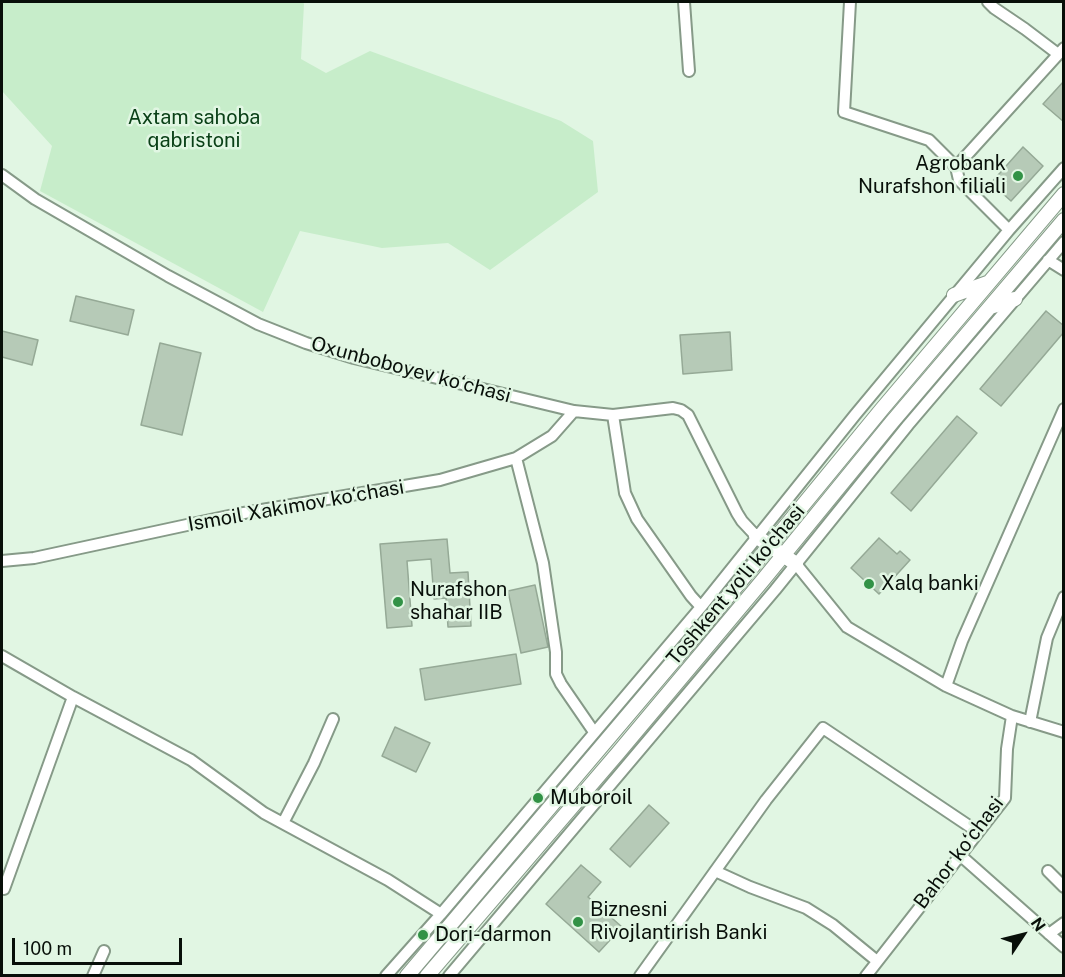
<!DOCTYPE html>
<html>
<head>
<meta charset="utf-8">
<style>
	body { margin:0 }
	#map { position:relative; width:1065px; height:977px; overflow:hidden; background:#e1f6e3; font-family:"Public Sans",sans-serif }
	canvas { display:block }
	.frame { position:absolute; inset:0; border:3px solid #080f09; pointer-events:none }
	.north { position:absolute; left:993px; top:905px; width:60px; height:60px; -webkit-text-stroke:4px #e1f6e3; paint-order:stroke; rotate:55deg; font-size:16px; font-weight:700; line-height:24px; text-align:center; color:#080f09 }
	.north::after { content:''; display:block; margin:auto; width:21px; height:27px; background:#080f09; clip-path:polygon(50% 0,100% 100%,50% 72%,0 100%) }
	.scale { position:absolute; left:12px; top:938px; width:170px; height:27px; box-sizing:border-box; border:3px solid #080f09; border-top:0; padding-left:8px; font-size:18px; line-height:21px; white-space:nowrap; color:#080f09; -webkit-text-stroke:4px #e1f6e3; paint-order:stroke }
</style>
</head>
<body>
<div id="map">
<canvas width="1065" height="977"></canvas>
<div class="frame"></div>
<div class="north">N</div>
<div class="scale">100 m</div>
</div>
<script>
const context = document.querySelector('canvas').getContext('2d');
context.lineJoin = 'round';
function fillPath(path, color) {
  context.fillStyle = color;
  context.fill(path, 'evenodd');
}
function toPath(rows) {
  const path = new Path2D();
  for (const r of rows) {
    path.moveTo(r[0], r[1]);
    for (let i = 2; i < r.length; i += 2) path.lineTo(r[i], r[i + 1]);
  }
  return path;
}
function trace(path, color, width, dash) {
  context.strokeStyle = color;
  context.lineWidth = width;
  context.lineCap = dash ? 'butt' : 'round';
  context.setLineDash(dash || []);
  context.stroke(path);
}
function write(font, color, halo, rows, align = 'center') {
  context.font = font + ' "Public Sans",sans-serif';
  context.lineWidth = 5;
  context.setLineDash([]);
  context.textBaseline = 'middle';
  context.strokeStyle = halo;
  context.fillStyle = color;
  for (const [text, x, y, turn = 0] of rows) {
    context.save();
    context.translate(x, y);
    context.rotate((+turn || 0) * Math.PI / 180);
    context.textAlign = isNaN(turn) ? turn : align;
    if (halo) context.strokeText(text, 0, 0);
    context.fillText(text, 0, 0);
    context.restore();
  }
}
fillPath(toPath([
	[2,2,303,2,304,4,301,59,326,73,370,51,561,121,593,141,598,192,490,270,448,243,382,248,300,231,263,312,40,191,52,146,2,91]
]), '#c7edca');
const building = toPath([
	[1064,81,1064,122,1043,104,1064,81],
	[1023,147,1043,166,1011,201,991,183,1023,147],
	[76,296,134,310,128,335,70,321,76,296],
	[1046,311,1064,326,1064,332,1001,406,980,389,1046,311],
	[2,331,38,340,32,365,2,357,2,331],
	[730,332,732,370,683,374,680,335,730,332],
	[160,343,201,353,182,435,141,425,160,343],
	[957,416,977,433,911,511,891,493,957,416],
	[879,538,897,554,900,551,910,560,879,594,851,568,879,538],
	[447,539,450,573,468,572,471,626,448,627,446,598,434,599,431,559,407,561,412,626,387,628,380,544,447,539],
	[535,585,548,647,521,653,508,591,535,585],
	[516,654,521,684,425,700,420,669,516,654],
	[395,727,430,743,416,772,382,756,395,727],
	[649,805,669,823,630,867,610,849,649,805],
	[581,865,601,882,588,897,622,927,599,952,546,904,581,865]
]);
fillPath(building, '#b6cab7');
trace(building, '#95a996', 1.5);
const minor = toPath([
	[684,2,689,71],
	[850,2,844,112,929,140,956,167,959,180,1009,230],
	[988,2,994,8,1025,29,1058,54],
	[956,167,1064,48],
	[2,175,35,199,168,276,258,324,306,343,354,358,574,411,613,415,673,408,681,410,688,415,737,513,742,521,756,536],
	[1048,260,1064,270],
	[613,415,625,493,637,519,691,596,701,607],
	[516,458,543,563,556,652,556,674,561,684,594,732],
	[2,561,34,558,238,514,440,480,516,458,552,436,574,411],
	[796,564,847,627,946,686,1012,716,1064,732],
	[2,656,73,697,191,760,264,813,388,880,441,914],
	[946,686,962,641,1064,409],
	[1030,722,1047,638,1064,597],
	[283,823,314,763,333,719],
	[960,855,1064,947],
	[715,871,750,887,806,908,833,925,877,961],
	[1048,871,1064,887],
	[4,889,73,697],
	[1049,934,1064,923],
	[93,976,104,951],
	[386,976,441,914,701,607,855,415,1009,230,1064,168],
	[449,976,775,590,908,425,1064,242],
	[640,976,766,800,823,728,978,832],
	[866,976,1005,798,1007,749,1012,716]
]);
const major = toPath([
	[954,295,987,283],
	[990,307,1015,299],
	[756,536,796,564],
	[407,976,711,617,882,409,1064,194],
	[427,976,618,753,763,580,892,422,1064,220]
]);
trace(minor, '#869a88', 14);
trace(major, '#869a88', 16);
trace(minor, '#fff', 10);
trace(major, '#fff', 14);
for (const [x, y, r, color] of [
	[1018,176,6,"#329246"],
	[869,584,6,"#329246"],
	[398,602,6,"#329246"],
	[538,798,6,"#329246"],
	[578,922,6,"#329246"],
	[423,935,6,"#329246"]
]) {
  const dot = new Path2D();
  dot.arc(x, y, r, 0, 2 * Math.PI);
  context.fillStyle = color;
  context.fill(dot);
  trace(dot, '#e1f6e3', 2);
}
write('20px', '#0a4017', '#e1f6e3', [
	["Axtam sahoba",194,118],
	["qabristoni",194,141]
]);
write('20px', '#080f09', '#e1f6e3', [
	["Agrobank",1006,164,"right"],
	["Nurafshon filiali",1006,187,"right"],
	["Xalq banki",881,584],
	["Nurafshon",410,590],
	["shahar IIB",410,613],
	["Muboroil",550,798],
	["Biznesni",590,910],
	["Rivojlantirish Banki",590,933],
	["Dori-darmon",435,935]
], 'left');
write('20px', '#080f09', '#e1f6e3', [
	["Oxunboboyev ko‘chasi",411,370,15],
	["Ismoil Xakimov ko‘chasi",296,506,-10],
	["Toshkent yo'li ko'chasi",736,585,-50],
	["Bahor ko‘chasi",959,853,-53]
]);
</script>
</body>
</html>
